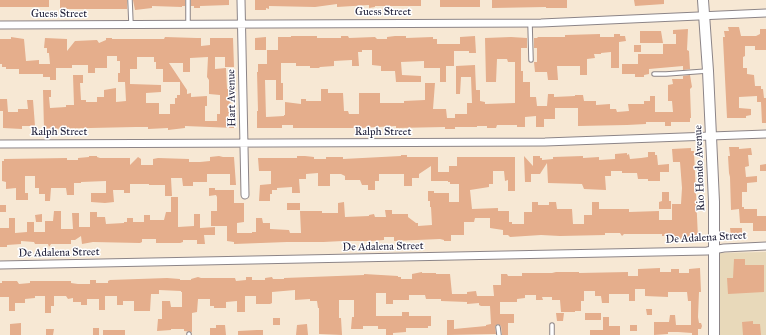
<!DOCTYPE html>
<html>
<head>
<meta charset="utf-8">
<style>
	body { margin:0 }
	canvas { display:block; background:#f7e8d4 }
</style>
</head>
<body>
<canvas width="766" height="335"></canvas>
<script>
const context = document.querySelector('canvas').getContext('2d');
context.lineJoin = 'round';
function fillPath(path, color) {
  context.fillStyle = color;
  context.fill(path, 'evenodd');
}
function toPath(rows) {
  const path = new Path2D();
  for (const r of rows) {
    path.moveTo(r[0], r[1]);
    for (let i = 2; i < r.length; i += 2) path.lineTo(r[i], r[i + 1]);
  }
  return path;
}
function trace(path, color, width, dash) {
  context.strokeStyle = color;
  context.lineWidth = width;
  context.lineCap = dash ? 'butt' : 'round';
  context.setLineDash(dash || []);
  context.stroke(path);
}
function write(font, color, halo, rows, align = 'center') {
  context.font = font + ' "IM FELL Great Primer",serif';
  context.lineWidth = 3;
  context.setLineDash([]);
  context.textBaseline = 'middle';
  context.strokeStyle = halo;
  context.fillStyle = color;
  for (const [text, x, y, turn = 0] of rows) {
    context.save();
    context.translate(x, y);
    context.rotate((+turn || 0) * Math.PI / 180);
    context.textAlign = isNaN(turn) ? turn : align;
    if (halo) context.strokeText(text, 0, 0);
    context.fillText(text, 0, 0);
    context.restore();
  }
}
fillPath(toPath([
	[766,252,766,335,720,335,720,253]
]), '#e8d9ba');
fillPath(toPath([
	[0,0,49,0,49,7,0,7],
	[60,0,127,0,127,9,60,9],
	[133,0,185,0,185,6,182,6,182,7,152,6,152,8,135,10],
	[191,0,229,0,229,5,200,6,200,8,194,8,194,6,191,6],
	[255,0,421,0,421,6,375,6,375,7,369,8,369,5,337,7,337,4,315,7,269,6,269,9,266,8,266,10,255,10],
	[440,0,480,0,480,7,440,7],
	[492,0,567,0,567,8,546,8,546,7,492,8],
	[634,0,664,0,664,4,635,6],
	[728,27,739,27,741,36,756,36,760,34,760,29,766,29,766,50,755,50,755,46,745,46,745,56,743,57,743,68,747,68,747,74,754,75,755,86,761,86,761,89,763,89,764,98,766,98,766,123,762,123,761,102,757,102,757,96,739,97,739,108,751,109,751,115,746,116,746,118,727,118,723,39,723,37,725,37,724,31,729,31],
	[688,29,687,50,689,51,690,69,683,70,683,66,649,69,649,74,644,75,644,77,635,77,635,74,622,74,622,64,638,64,638,54,663,54,663,44,676,44,676,34,673,34,673,30],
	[640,31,661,31,663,43,640,43],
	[600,34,600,37,614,37,614,34,620,34,620,36,625,36,626,41,619,42,619,68,611,68,611,52,601,53,601,54,594,54,595,58,587,59,587,75,580,75,580,66,557,66,558,80,548,80,547,72,535,72,534,62,537,62,537,48,534,48,534,38,537,38,538,37,565,37,565,35],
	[291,36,317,36,317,38,341,38,341,36,348,36,349,38,375,37,377,39,387,39,387,37,395,36,406,36,406,38,433,37,433,39,437,39,437,44,460,44,460,37,475,36,476,53,469,53,469,51,454,51,454,66,446,66,446,82,440,82,440,68,424,68,424,61,401,62,402,75,421,76,421,82,396,82,395,71,381,71,381,66,372,65,372,50,362,50,362,52,358,52,359,66,352,66,352,60,334,61,334,66,320,67,319,68,310,68,310,66,296,66,296,63,281,63,281,83,283,83,283,100,276,100,276,80,265,80,266,117,284,116,284,115,285,115,285,102,301,104,301,99,306,99,306,101,321,101,321,89,328,89,328,93,343,93,344,111,348,111,349,114,359,114,359,93,380,93,380,103,404,103,404,101,425,100,425,83,435,83,433,109,446,109,447,118,455,118,455,114,467,114,467,103,472,103,471,77,461,77,460,94,456,94,456,66,475,65,476,90,480,90,480,101,485,102,485,104,515,103,515,62,508,62,507,59,497,59,496,82,486,82,485,38,511,37,527,38,527,48,521,48,521,71,523,71,523,82,530,82,530,97,536,97,537,106,547,106,548,94,554,94,554,97,575,96,575,95,583,95,584,101,596,101,596,105,610,104,610,109,616,109,617,112,629,111,628,104,644,104,644,101,650,101,650,96,655,96,655,112,673,112,672,101,668,101,668,85,673,84,672,79,683,79,683,76,690,75,692,87,690,89,691,118,690,118,690,122,671,122,671,126,665,126,665,122,646,122,646,124,627,125,578,126,578,108,555,108,555,119,544,119,544,127,536,127,536,116,525,117,525,127,517,127,517,125,497,125,496,128,487,128,487,126,477,126,477,127,455,127,455,129,445,129,445,127,396,128,396,126,359,128,293,128,293,125,282,125,282,128,257,128,257,111,258,111,257,72,258,72,258,64,267,64,267,50,278,50,278,37,291,37],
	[11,37,24,39,26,61,39,60,39,64,50,64,49,53,47,53,47,48,44,48,45,38,67,39,67,51,75,41,97,40,99,43,106,40,106,38,112,38,112,39,164,39,165,37,197,38,201,38,201,46,210,45,210,38,233,38,234,67,225,67,225,57,215,57,215,69,226,68,227,89,231,89,230,111,233,111,234,113,234,128,185,126,185,128,168,130,168,128,148,129,148,127,136,127,44,129,43,90,51,90,51,97,49,97,50,108,66,107,66,105,74,105,73,75,83,75,83,83,80,83,81,100,86,100,86,102,97,102,97,97,104,97,104,90,116,88,116,102,126,101,125,82,118,82,118,73,120,73,120,61,117,61,117,56,107,56,107,68,95,68,95,73,88,73,88,65,72,65,72,68,56,68,56,80,50,80,50,77,43,77,43,74,19,74,19,69,6,69,6,67,2,67,2,64,0,64,0,39,11,39],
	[137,57,154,57,154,62,156,62,156,69,163,69,163,82,180,82,180,95,177,95,177,98,175,98,175,104,170,104,170,114,159,114,159,103,146,103,146,93,161,92,161,85,130,84,130,69,137,69],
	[208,57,207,77,209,80,209,94,220,95,220,114,217,114,217,121,205,121,205,106,207,106,207,96,191,97,191,93,187,94,187,90,169,63,183,63,183,72,190,72,190,58],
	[266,37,266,50,255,50,255,38],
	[634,45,641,45,641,52,634,52],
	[0,99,7,99,8,112,18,112,18,109,28,109,27,100,33,100,35,126,22,126,22,129,3,128,3,111,0,111],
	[729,147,739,147,739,149,751,148,752,155,748,155,749,166,745,167,746,177,757,176,757,182,747,183,747,192,742,192,742,207,744,207,744,209,757,209,757,216,766,216,766,231,753,231,753,223,740,223,739,209,731,210,730,177,729,173,728,156,730,156],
	[691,148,691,151,694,151,698,238,675,239,675,236,662,236,662,234,624,234,622,236,620,233,605,233,605,235,560,236,541,235,510,237,508,235,503,235,503,230,490,228,490,218,475,218,474,222,464,222,464,235,451,235,451,241,444,241,444,240,440,239,394,241,394,237,384,237,384,240,371,241,343,241,323,242,287,242,234,244,234,242,227,241,227,226,211,226,211,211,217,211,217,197,216,195,209,196,209,188,215,188,215,190,234,190,234,203,244,203,244,222,237,223,237,233,252,233,252,232,256,232,256,218,262,218,263,223,270,223,270,229,289,230,290,233,301,233,300,211,322,211,322,213,338,213,338,203,344,202,345,217,369,216,369,215,374,214,375,217,386,217,385,210,392,210,392,214,408,214,408,217,416,223,418,223,418,226,432,225,431,207,430,207,430,201,428,201,428,191,434,191,434,193,449,193,449,202,459,202,459,184,450,184,450,182,448,182,448,181,431,181,431,166,419,174,419,178,412,178,412,186,404,186,404,174,379,174,379,181,375,181,375,190,368,190,368,185,362,185,360,180,345,180,345,176,341,174,330,174,330,186,318,186,318,173,306,174,306,179,299,179,300,193,292,193,292,187,277,188,277,190,272,190,272,194,270,194,270,201,259,201,260,185,271,184,271,171,259,171,258,158,297,158,297,156,305,156,314,157,314,159,326,159,326,157,343,157,343,159,401,156,401,155,407,155,407,157,438,157,438,172,449,172,449,166,457,166,457,157,515,157,515,191,508,191,508,180,505,181,504,171,493,171,493,184,489,184,489,187,470,190,472,209,498,208,498,211,509,211,509,222,512,222,512,224,524,224,524,212,532,212,532,202,538,202,538,205,549,205,549,202,556,202,557,209,572,209,573,224,584,224,584,215,592,215,592,202,599,202,599,209,629,209,629,212,659,211,659,220,672,220,672,204,681,204,682,188,680,162,673,162,672,149],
	[648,152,655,152,655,155,657,155,658,165,669,164,669,172,660,172,660,181,648,181,648,179,638,179,637,173,622,173,622,171,611,171,611,176,605,176,606,190,584,189,582,184,548,183,547,163,540,174,531,174,531,182,525,182,524,156,533,166,533,156,540,156,540,158,542,158,542,160,553,159,553,157,583,156,583,158,599,157,599,160,615,159,615,154,627,153,627,155,629,154,630,159,641,158,648,157],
	[89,156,97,156,97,157,100,158,130,158,130,165,138,157,141,159,141,165,153,165,153,159,158,158,189,159,189,162,200,162,210,161,210,157,219,156,223,157,234,157,236,185,230,185,230,174,207,174,207,182,193,182,193,186,183,186,182,178,171,178,172,196,165,196,165,185,149,185,149,184,130,184,130,193,124,193,124,190,113,190,114,202,105,203,91,202,91,193,106,193,106,181,81,182,81,183,74,183,74,195,67,195,66,188,51,188,50,201,45,201,45,194,39,194,39,188,35,188,35,176,25,176,25,193,28,193,28,200,16,200,16,188,6,189,6,182,2,181,2,161,4,161,4,159,67,158,67,160,78,160,78,158,89,157],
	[766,164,766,171,760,171,760,165],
	[662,192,669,192,669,201,671,201,671,209,659,209,659,202,662,201],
	[171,197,178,197,178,227,194,226,194,214,200,214,200,228,215,227,215,235,204,235,205,244,197,244,197,240,183,240,183,242,180,243,156,243,156,239,142,239,142,242,140,243,93,242,82,244,81,236,75,240,71,240,71,244,51,244,49,247,48,244,35,244,34,242,21,241,21,244,7,245,7,247,0,247,0,228,9,228,9,218,15,218,15,233,27,232,27,222,34,222,34,232,45,232,45,221,53,221,54,211,61,211,61,229,73,229,72,213,79,213,79,227,90,227,90,212,97,212,97,217,105,217,106,224,124,223,124,222,127,222,127,218,133,218,133,222,144,222,144,215,150,215,150,220,164,220,166,212,171,212],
	[287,203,300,203,300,210,287,210],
	[0,205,6,205,6,212,0,212],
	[42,214,42,222,36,222,35,215],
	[730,228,742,228,742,236,731,236],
	[734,259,745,259,745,265,764,265,764,292,728,294,727,278,733,278],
	[660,268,660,272,671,272,671,269,679,269,679,273,689,273,689,269,700,268,701,292,699,292,698,317,699,323,701,323,702,326,701,329,698,329,698,335,692,335,692,333,678,332,668,332,668,334,654,335,654,322,669,322,670,315,675,315,676,325,691,325,691,301,688,301,687,292,668,292,668,297,645,296,645,289,635,289,635,301,629,301,629,294,609,294,609,303,602,303,601,296,595,296,595,291,584,291,584,301,581,301,581,311,575,311,575,312,561,312,560,300,552,300,552,297,542,297,543,300,536,300,536,295,525,295,525,298,517,299,517,302,500,302,500,314,514,314,514,323,508,323,508,335,502,335,501,326,498,324,495,326,496,334,447,335,447,320,454,320,454,329,486,326,486,325,491,324,490,306,481,306,479,305,479,303,467,304,467,302,441,301,441,299,426,299,425,295,409,295,409,300,393,300,393,304,386,304,386,293,376,293,376,316,402,316,402,312,409,312,409,316,431,316,431,326,428,326,428,328,406,328,406,332,393,333,393,335,386,335,386,329,378,329,378,326,363,326,363,329,351,329,352,317,354,317,354,300,339,300,339,318,341,318,342,335,319,334,319,308,318,308,317,301,310,301,310,299,295,300,295,290,272,292,272,303,270,304,256,304,256,296,245,296,245,312,237,312,237,301,226,302,226,308,214,308,214,306,210,306,210,299,198,299,197,312,192,313,192,332,184,331,184,329,171,329,171,330,157,331,158,319,162,319,162,301,170,301,171,307,182,307,182,292,181,292,181,291,159,290,159,294,151,294,150,311,134,311,134,301,123,301,123,305,117,305,117,296,105,296,105,310,99,310,99,299,87,299,87,305,81,305,81,302,73,302,73,298,68,299,66,296,54,296,54,306,51,306,51,313,45,313,45,296,35,296,35,298,25,299,25,303,15,303,15,311,9,311,9,297,0,297,0,283,2,283,2,281,17,281,19,284,30,283,30,281,71,281,71,283,78,284,90,284,90,280,96,280,96,283,108,283,108,281,110,280,167,278,180,279,180,280,191,280,191,279,198,277,201,278,235,278,236,281,246,280,246,277,252,277,252,280,265,280,265,278,272,277,273,279,284,279,284,278,364,275,364,274,398,276,398,277,401,277,401,279,412,279,412,274,422,272,422,273,436,273,436,274,450,274,452,294,467,294,467,292,476,291,477,296,494,296,493,285,501,285,501,274,507,274,508,276,522,276,522,273,552,273,556,272,579,272,579,273,628,272,628,276,638,276,638,269],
	[646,309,652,309,652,315,647,315],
	[556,313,564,313,563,321,557,321],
	[585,313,601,313,601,320,585,320],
	[603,317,609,317,609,326,620,326,620,335,590,335,590,330,603,330],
	[273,318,280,318,280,325,273,325],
	[753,321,753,324,760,324,761,335,743,335,742,322],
	[21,323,21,335,10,335,10,324],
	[307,324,308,335,296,335,297,325],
	[216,325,225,325,226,335,210,335,210,328,216,328],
	[630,325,637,325,637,331,630,331],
	[93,328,99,328,99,335,93,335],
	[46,329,54,329,53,335,46,335],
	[103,330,125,330,125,335,103,335],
	[257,330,263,330,263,335,238,335,238,331]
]), '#e5ae8c');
const lane = toPath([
	[130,0,131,24],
	[188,0,188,24],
	[530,23,531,60],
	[654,74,666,74,707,71],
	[552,325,552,335],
	[498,327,499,335],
	[189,335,189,334]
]);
const street = toPath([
	[241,0,245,195],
	[0,25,541,23,766,13],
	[0,144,545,142,766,134],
	[0,265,707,251,724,248,766,246]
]);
const secondary = toPath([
	[703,0,708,71,714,202,714,335]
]);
trace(lane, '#8c8588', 5.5);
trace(street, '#8c8588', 9);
trace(secondary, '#8c8588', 12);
trace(lane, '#fff', 3.5);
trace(street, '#fff', 7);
trace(secondary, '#fff', 10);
write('11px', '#22223b', '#fff', [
	["Guess Street",383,12],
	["Guess Street",59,14],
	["Hart Avenue",232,98,-91],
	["Ralph Street",59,132],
	["Ralph Street",383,132],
	["Rio Hondo Avenue",700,168,-92],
	["De Adalena Street",706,238,-3],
	["De Adalena Street",383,247,-1],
	["De Adalena Street",59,253,-1]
]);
</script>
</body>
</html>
